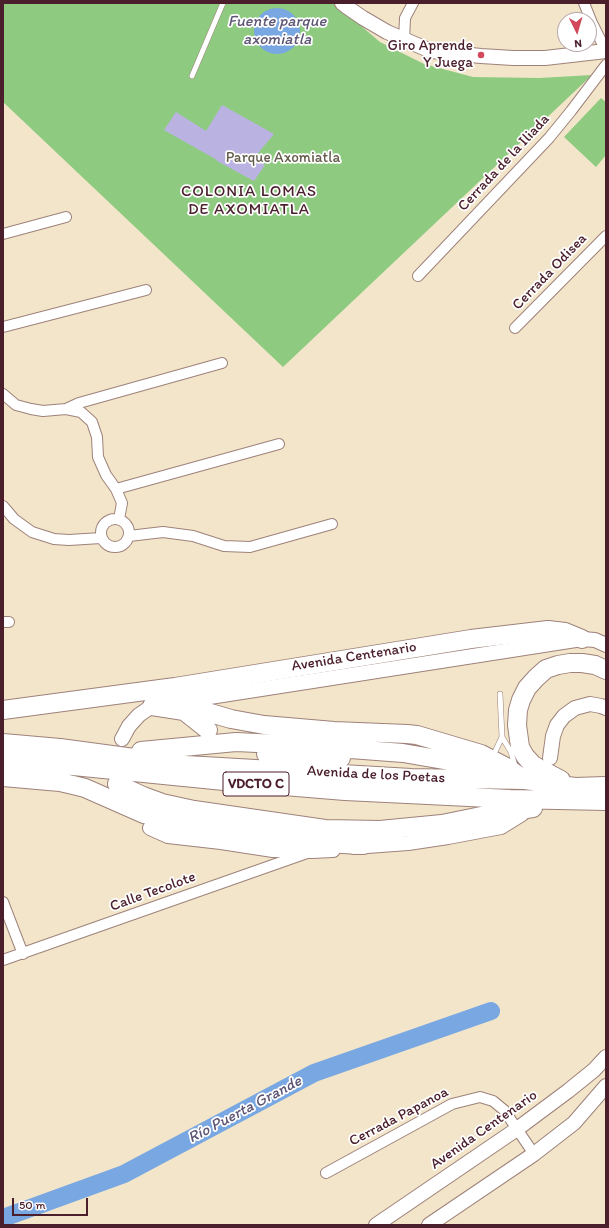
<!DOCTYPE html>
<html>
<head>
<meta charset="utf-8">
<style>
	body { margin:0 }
	#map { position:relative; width:609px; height:1228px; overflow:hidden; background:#f2e5ca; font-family:Itim,sans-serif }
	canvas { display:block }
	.frame { position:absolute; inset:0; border:4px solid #4a1f2b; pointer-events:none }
	.north { position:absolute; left:557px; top:12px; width:40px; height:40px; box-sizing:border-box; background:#fff; border:1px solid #b7a5aa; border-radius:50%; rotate:175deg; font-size:11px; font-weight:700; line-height:16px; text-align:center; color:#4a1f2b }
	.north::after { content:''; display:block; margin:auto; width:14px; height:18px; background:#d1495b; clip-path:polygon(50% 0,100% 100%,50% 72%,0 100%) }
	.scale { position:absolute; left:12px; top:1198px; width:76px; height:18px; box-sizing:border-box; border:2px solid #4a1f2b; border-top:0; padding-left:5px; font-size:12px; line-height:14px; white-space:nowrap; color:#4a1f2b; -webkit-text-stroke:3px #fff; paint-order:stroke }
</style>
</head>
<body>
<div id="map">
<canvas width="609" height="1228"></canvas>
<div class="frame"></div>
<div class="north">N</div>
<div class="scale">50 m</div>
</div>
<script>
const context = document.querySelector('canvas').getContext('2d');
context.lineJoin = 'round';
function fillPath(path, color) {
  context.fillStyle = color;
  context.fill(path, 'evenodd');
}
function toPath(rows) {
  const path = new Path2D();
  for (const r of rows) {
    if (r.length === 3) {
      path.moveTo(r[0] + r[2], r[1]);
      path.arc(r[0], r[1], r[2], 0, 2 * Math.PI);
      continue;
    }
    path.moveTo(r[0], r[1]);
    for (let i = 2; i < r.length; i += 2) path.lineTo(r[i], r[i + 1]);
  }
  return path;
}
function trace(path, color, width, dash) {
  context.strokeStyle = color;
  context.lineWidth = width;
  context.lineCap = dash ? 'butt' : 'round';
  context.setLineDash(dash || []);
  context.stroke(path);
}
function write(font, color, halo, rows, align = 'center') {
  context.font = font + ' Itim,sans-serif';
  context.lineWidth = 3.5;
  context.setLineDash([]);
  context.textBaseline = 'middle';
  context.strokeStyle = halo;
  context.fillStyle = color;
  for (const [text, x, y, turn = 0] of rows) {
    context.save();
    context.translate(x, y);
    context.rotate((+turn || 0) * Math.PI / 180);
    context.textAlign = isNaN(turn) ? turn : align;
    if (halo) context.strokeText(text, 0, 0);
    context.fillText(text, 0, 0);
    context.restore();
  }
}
fillPath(toPath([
	[3,3,334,3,380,42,424,64,473,77,539,78,592,75,283,367,3,102],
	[601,98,606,102,606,155,596,167,564,137]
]), '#8ecb81');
fillPath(toPath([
	[277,31,23]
]), '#78a7e2');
trace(toPath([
	[3,1218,124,1174,314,1073,491,1011]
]), '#78a7e2', 18);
fillPath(toPath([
	[222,105,274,134,254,158,265,165,254,181,217,161,217,160,164,130,176,112,206,131]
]), '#bab3e2');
const lane = toPath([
	[192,76,223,3],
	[500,694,502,737,511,752,515,766],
	[493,756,502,737]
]);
const street = toPath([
	[584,3,592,23,606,51],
	[404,40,405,18,413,3],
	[3,234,66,217],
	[418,276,549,138,571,111,606,65],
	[3,327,146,290],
	[515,328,606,236],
	[3,394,16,405,31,409,43,411,66,409,81,412,92,422,97,437,98,457,106,475,116,489,122,503,119,519],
	[66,409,79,403,222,363],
	[116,489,279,444],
	[3,506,14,519,32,532,54,539,69,540,101,538],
	[115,533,14],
	[129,536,163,532,193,536,224,546,250,547,332,524],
	[3,622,9,622],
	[3,902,23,954],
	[3,960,307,853],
	[326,1173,452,1104,480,1097,493,1101,504,1110,534,1154]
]);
const secondary = toPath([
	[342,3,347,7,363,18,387,32,431,51,481,56,513,58,545,58,606,51],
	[122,739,129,726,139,715,152,706,582,639,595,640,606,645],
	[550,758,553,736,557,725,564,716,575,708,590,704,601,706,606,708],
	[150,828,168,836,221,842,273,850,312,851,333,850],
	[354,847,408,843,448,837,501,827,522,814],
	[376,1225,517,1129,568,1091,594,1070,606,1057],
	[429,1225,534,1154,574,1123,606,1086]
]);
const highway = toPath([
	[178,702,183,705,231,719,264,725,334,731,407,734,417,735,481,754,508,768,525,780],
	[152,706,184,711,208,730],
	[3,710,175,687,471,639,548,630,565,632,582,639],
	[3,743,60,748,186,765,411,778,525,780,575,787,606,786],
	[141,751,236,742,298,745,403,753,455,762,495,772],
	[266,754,313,759,323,757,341,758],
	[3,759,224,781,345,791,510,799,606,801],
	[3,777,60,782,73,785,85,788,144,814,173,821,321,843,363,845],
	[561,780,533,765,525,756,520,747,517,725,518,710,521,700,527,688,536,678,546,669,558,665,570,663,582,663,595,665,606,670],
	[117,784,143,796,162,803,194,810,325,829,380,830,442,824,486,815,533,808]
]);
trace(lane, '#9e827a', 6);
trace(street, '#9e827a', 12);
trace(secondary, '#9e827a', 16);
trace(highway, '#9e827a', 20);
trace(lane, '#fff', 5);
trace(street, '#fff', 10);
trace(secondary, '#fff', 14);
trace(highway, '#fff', 18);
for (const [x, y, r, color] of [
	[481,55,4,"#d1495b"]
]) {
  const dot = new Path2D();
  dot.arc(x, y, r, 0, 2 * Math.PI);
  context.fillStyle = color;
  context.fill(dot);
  trace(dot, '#fff', 1.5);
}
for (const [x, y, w] of [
	[256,784,66]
]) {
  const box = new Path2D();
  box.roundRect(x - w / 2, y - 12, w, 24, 3);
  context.fillStyle = '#fff';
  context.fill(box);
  trace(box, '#4a1f2b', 1);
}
write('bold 14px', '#4a1f2b', null, [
	["VDCTO C",256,784]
]);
write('15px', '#4a1f2b', '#fff', [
	["Giro Aprende",473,46],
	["Y Juega",473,63]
], 'right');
write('15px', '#625b49', '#fff', [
	["Parque Axomiatla",283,158]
]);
write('15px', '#4a1f2b', '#fff', [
	["Cerrada de la Iliada",504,163,-47],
	["Cerrada Odisea",550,272,-46],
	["Avenida Centenario",354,657,-9],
	["Avenida de los Poetas",376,775,3],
	["Calle Tecolote",153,892,-20],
	["Cerrada Papanoa",399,1117,-28],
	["Avenida Centenario",484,1130,-35]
]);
write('italic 16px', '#5c5574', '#fff', [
	["Fuente parque",277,22],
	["axomiatla",277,40],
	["Río Puerta Grande",245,1110,-28]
]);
context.letterSpacing = '1px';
write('16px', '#4a1f2b', '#fff', [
	["COLONIA LOMAS",249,192],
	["DE AXOMIATLA",249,210]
]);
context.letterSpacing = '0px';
</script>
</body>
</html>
